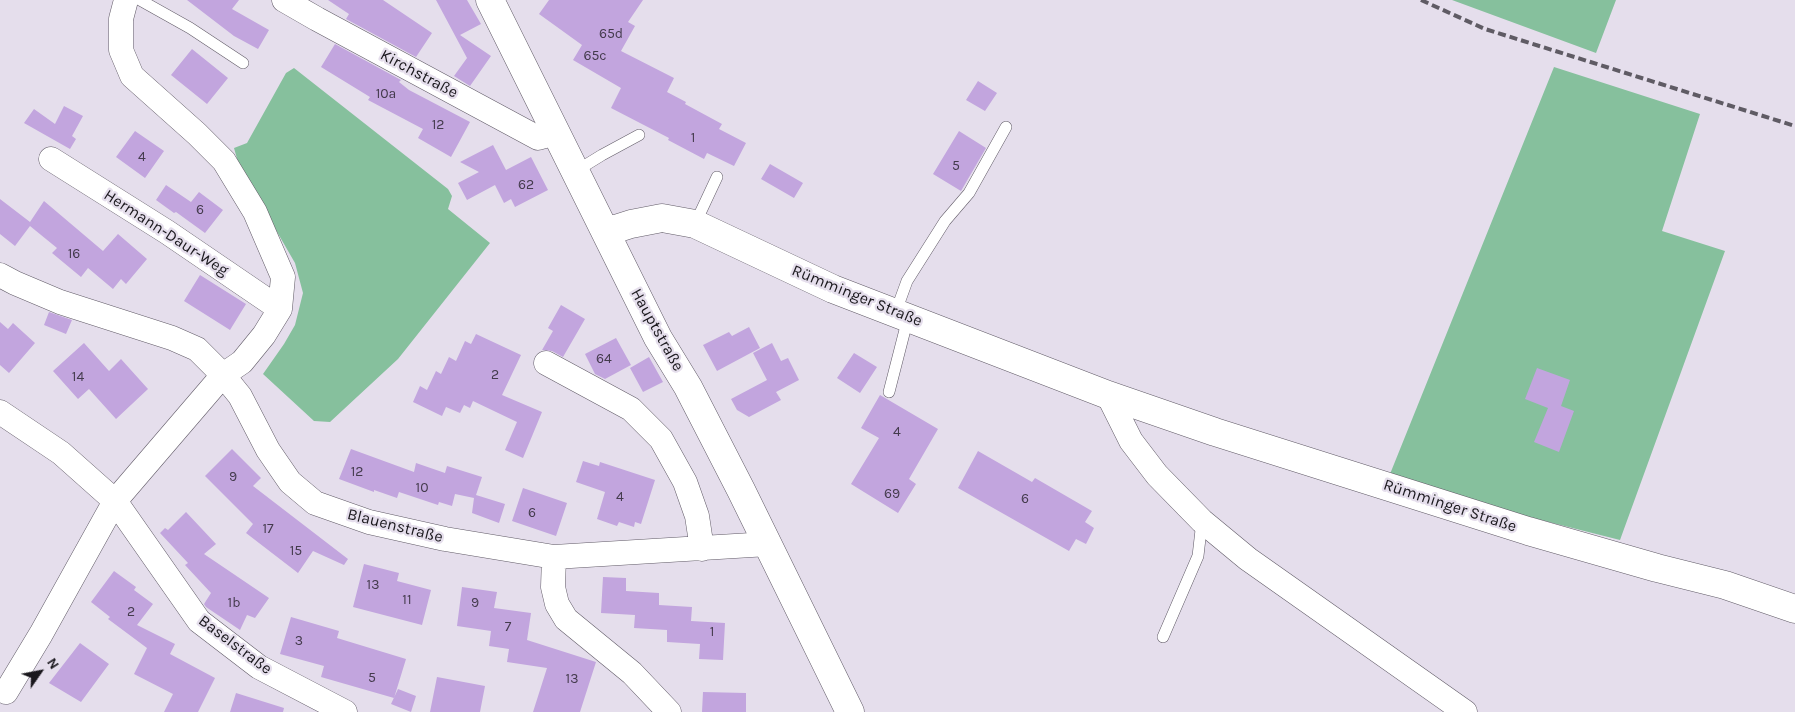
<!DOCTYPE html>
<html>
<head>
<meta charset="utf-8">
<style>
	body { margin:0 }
	#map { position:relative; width:1795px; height:712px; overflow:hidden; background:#e5deec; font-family:Karla,sans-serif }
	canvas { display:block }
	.north { position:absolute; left:15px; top:647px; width:50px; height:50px; -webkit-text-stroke:4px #e5deec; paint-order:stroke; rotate:57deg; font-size:14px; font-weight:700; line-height:20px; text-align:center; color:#1a181d }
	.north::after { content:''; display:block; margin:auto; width:18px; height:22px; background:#1a181d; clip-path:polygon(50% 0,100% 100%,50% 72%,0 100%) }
</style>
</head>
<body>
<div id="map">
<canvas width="1795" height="712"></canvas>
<div class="north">N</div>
</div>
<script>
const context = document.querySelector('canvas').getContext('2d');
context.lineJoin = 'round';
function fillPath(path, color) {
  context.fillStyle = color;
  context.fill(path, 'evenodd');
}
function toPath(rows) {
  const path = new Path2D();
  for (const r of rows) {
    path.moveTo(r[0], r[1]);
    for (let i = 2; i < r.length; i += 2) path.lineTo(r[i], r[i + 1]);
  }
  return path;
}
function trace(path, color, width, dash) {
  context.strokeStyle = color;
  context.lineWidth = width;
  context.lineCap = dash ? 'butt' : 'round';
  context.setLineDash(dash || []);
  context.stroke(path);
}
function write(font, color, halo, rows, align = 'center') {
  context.font = font + ' Karla,sans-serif';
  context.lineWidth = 4.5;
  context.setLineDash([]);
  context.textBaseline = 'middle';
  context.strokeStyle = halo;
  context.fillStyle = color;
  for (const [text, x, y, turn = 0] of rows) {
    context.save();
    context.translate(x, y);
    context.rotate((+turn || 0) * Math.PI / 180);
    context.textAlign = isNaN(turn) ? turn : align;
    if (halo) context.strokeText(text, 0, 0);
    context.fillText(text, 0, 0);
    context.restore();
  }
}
fillPath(toPath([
	[1452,0,1616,0,1596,53],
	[1554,67,1700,114,1662,231,1725,251,1620,540,1509,512,1390,474],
	[294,68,448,189,452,196,448,209,490,243,398,359,330,422,314,421,263,374,284,344,295,325,303,293,295,263,239,166,234,148,247,143,286,73]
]), '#86c09d');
fillPath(toPath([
	[187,0,239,0,232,9,269,30,258,49,234,36],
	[328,0,383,0,432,33,416,57,346,19,349,14],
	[436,0,467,0,481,24,460,35,491,56,470,86,454,76,467,58],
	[549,0,643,0,628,22,635,26,621,51,674,78,667,92,686,102,685,104,722,124,719,129,746,143,734,166,707,153,704,159,668,140,669,138,611,108,621,88,573,60,582,45,539,14],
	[335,44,401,80,399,82,409,90,470,122,451,157,418,138,423,129,368,100,370,97,321,67],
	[192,49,228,78,207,104,171,75],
	[978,81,997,93,985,111,966,100],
	[64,106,83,116,72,136,76,139,70,149,24,123,34,109,55,124],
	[135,131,164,151,145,178,116,157],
	[959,131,986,148,961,191,933,174],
	[493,145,506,170,531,157,548,190,515,207,511,199,504,203,495,185,467,200,458,183,479,172,460,162],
	[770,164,803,183,794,198,761,179],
	[166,185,191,202,199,192,223,210,205,233,176,212,174,213,156,200],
	[0,199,30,222,44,201,103,251,118,234,147,259,126,284,121,279,113,289,88,268,81,277,52,253,57,248,30,226,15,246,0,234],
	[200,275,246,304,230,330,184,301],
	[561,305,585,319,563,357,552,351,542,350,553,331,548,328],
	[49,312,72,320,66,334,44,325],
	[0,322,8,329,13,323,35,343,9,373,0,365],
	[749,327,760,348,717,371,703,345,729,332,732,336],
	[476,334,521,355,502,395,542,412,523,458,505,450,517,422,473,401,470,408,464,405,460,413,446,407,442,416,413,402,420,386,427,390,436,371,441,374,449,357,456,361,465,341,471,344],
	[616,338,631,365,605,379,595,374,585,354],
	[84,343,109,371,121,359,148,389,116,419,89,389,78,399,53,371],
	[772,343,781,361,788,358,799,380,776,392,781,400,749,417,737,410,731,399,767,380,753,353],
	[854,353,877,367,860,393,837,378],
	[649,357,663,382,643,392,630,368],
	[1537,368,1570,380,1561,406,1574,411,1559,452,1534,442,1548,408,1525,399],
	[880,395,938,429,909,479,916,484,898,513,851,484,879,438,861,428],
	[232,449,261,478,253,486,348,559,344,565,313,551,298,573,246,533,253,524,205,476],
	[351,449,414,472,416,463,445,473,447,466,482,477,476,495,505,504,499,523,472,513,474,498,455,494,452,506,439,502,438,505,399,492,397,498,374,490,374,492,339,479],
	[978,451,1032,482,1035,478,1092,511,1085,522,1094,528,1086,544,1076,539,1069,551,958,488],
	[583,461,599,466,600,462,655,480,641,524,635,522,634,527,619,522,617,526,597,519,605,492,576,482],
	[523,488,567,503,556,536,512,521],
	[186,512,216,544,204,554,269,598,255,618,247,615,240,630,206,607,204,604,211,593,185,565,188,563,160,533,165,528,168,530],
	[364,564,399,573,397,581,431,590,422,625,353,607],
	[114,571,136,587,134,590,153,604,137,625,175,644,170,654,215,678,198,712,164,712,173,694,134,674,147,648,108,619,110,617,91,602],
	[603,577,626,578,626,591,659,593,659,605,692,607,691,621,725,623,723,660,699,659,700,644,667,642,667,630,634,628,635,615,601,613],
	[462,587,497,592,494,608,531,613,527,640,596,662,580,712,533,712,547,668,507,662,509,649,489,646,491,631,457,626],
	[291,617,339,631,337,638,406,659,394,698,321,677,324,666,280,654],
	[80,643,109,664,81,702,49,683],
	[437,677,485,686,480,712,430,712],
	[398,689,416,696,411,712,391,704],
	[703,692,746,693,746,712,702,712],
	[236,693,284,708,283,712,230,712]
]), '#c2a5de');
const lane = toPath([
	[140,0,190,28,243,63],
	[576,171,602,155,639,135],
	[695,224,717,177],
	[895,314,907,281,945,221,969,193,1006,127],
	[889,392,908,318],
	[1163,637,1198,556,1202,521]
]);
const street = toPath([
	[284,0,317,19,538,138,556,133],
	[51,159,167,232,280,309],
	[0,275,15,283,60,302,172,338,197,349,223,375,240,396,268,450,290,482,315,503,369,522,445,539,554,557,768,544],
	[546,363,631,409,661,439,685,482,697,516,702,549],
	[1108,395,1131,441,1157,475,1202,521,1248,559,1465,712],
	[0,412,61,453,115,501,199,621,259,667,345,712],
	[554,557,553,587,557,604,566,619,632,673,669,712],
	[6,692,41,634,115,501,223,375,242,362,264,335,280,309,283,277,255,212,224,161,197,134,132,76,121,50,121,19,126,0]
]);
const secondary = toPath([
	[490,0,658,338,688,387,741,490,850,712],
	[606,232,631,224,662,218,695,224,833,289,1108,395,1215,432,1528,531,1657,568,1725,585,1795,609]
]);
trace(lane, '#615b67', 12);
trace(street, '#615b67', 25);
trace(secondary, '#615b67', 29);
trace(lane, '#fff', 11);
trace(street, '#fff', 24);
trace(secondary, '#fff', 28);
trace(toPath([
	[1421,0,1485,29,1795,126]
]), '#5f5b64', 4, [8, 4]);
write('14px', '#443b4d', null, [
	["65d",611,34],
	["65c",595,56],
	["10a",386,94],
	["12",438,125],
	["1",693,138],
	["4",142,157],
	["5",956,166],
	["62",526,185],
	["6",200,210],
	["16",74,254],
	["64",604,359],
	["2",495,375],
	["14",78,377],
	["4",897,432],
	["12",357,472],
	["9",233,477],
	["10",422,488],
	["69",892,494],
	["4",620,497],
	["6",1025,499],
	["6",532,513],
	["17",268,529],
	["15",296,551],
	["13",373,585],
	["11",407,600],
	["1b",234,603],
	["9",475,603],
	["2",131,612],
	["7",508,627],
	["1",712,632],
	["3",299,641],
	["5",372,678],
	["13",572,679]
]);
write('16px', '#1a181d', '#e5deec', [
	["Kirchstraße",419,74,28],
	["Hermann-Daur-Weg",166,233,33],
	["Rümminger Straße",857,296,22],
	["Hauptstraße",657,330,61],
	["Rümminger Straße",1450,506,18],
	["Blauenstraße",395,526,14],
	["Baselstraße",235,645,37]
]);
</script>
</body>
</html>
